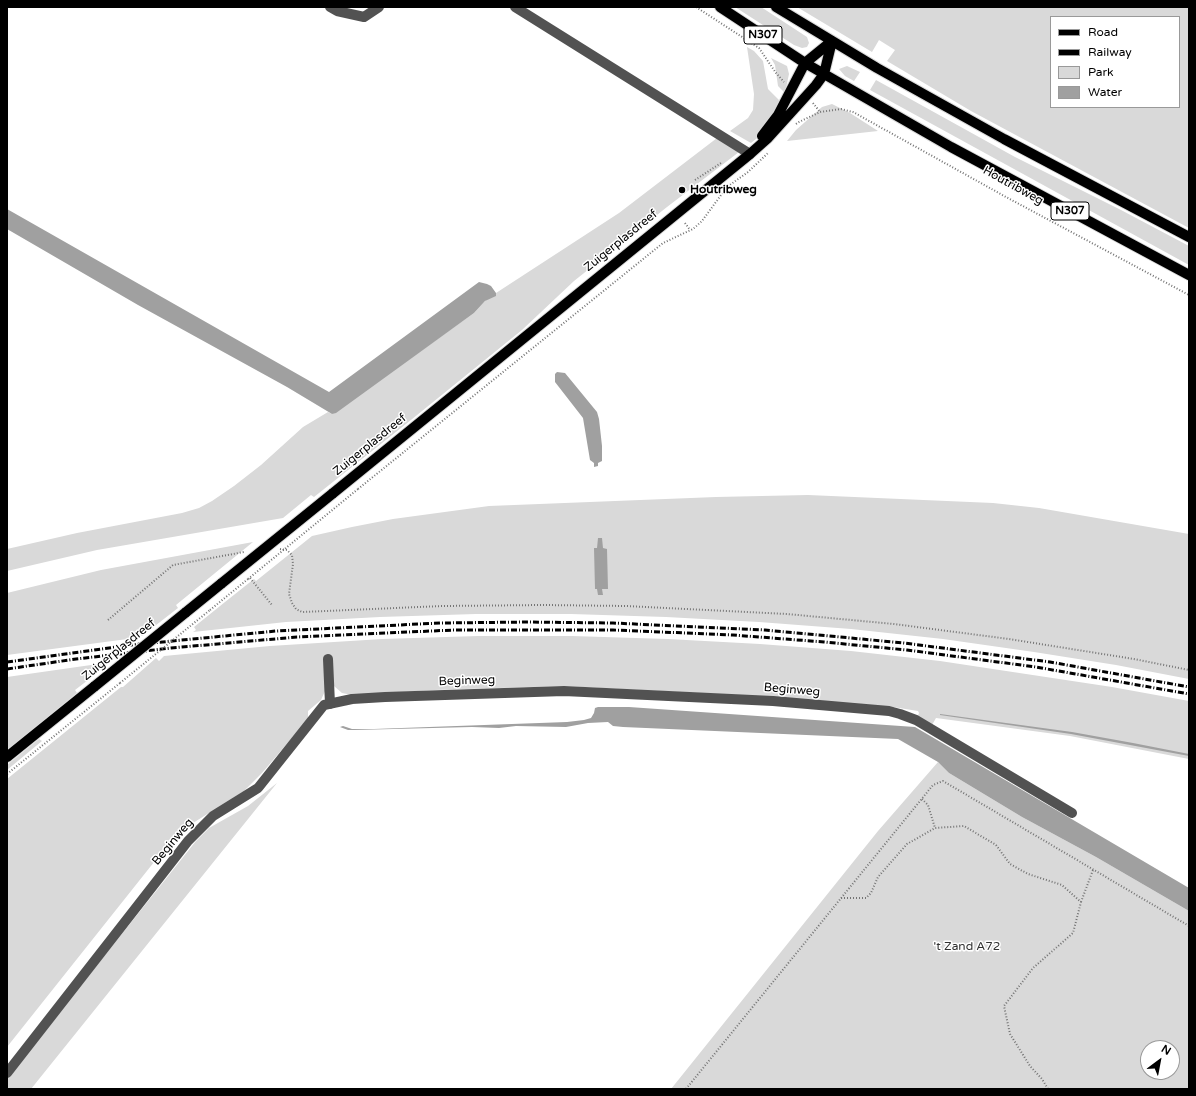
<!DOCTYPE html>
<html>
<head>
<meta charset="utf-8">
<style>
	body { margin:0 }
	#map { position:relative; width:1196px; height:1096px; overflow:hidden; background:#fff; font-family:"Varela Round",sans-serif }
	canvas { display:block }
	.frame { position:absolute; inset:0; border:8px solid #000; pointer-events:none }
	.legend { position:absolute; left:1050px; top:16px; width:130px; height:92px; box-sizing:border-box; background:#fff; border:1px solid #999; margin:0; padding:5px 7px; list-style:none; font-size:12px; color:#000 }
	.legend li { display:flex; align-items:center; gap:8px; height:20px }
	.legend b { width:20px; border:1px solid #999 }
	.north { position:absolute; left:1140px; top:1040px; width:40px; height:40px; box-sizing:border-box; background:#fff; border:1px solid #999; border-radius:50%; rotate:32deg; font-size:11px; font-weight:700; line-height:16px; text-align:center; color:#000 }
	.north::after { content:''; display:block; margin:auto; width:14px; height:18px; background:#000; clip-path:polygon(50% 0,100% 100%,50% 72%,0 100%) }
</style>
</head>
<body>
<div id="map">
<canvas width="1196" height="1096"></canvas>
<div class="frame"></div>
<ul class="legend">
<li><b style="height:5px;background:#000"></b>Road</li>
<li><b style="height:5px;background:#000"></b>Railway</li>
<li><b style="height:11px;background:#d9d9d9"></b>Park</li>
<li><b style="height:11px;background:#a0a0a0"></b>Water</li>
</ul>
<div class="north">N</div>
</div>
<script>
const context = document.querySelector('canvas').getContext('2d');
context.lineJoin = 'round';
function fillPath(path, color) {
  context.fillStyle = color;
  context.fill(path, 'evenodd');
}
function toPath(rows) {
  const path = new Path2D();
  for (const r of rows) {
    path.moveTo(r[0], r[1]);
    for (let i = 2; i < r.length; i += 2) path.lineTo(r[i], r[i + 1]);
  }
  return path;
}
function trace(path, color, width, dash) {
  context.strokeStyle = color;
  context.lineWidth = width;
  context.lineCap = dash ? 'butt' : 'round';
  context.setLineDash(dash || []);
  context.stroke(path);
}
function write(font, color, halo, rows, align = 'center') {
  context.font = font + ' "Varela Round",sans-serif';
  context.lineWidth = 3;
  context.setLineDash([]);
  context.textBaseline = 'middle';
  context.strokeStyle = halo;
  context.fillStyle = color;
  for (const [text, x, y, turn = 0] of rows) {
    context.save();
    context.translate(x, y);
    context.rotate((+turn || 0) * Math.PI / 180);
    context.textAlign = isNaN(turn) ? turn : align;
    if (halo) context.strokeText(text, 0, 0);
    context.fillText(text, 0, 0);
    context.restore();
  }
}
fillPath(toPath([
	[735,7,761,7,807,37,809,43,807,47,802,48,794,45],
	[797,7,1189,7,1189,228,971,111,887,61,895,50,879,40,872,52],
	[1051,17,1179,17,1179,107,1051,107],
	[747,47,754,51,763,61,768,89,782,103,780,108,756,139,751,143,730,131,748,118,753,110,754,94],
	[771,58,787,66,789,74,785,93,778,86,775,65],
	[847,66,860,72,854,81,845,76,839,69],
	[876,80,1015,157,1121,210,1189,246,1189,265,870,90],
	[832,104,850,113,878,131,787,141,796,130,822,107],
	[717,138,739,152,667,207,574,281,522,330,406,424,314,497,311,495,283,518,97,550,7,571,7,549,77,533,182,513,199,508,212,501,234,486,261,465,303,427,328,412,332,414,474,313,485,301,496,293,619,213],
	[808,495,993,503,1039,508,1189,534,1189,679,1116,665,1034,652,943,639,851,629,759,622,666,617,571,614,476,614,380,617,286,622,193,632,196,630,194,627,225,602,254,579,256,581,312,536,352,527,393,519,489,506,716,497],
	[253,542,176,605,178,608,142,636,140,634,135,638,7,655,7,593,101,570],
	[478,636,572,636,668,639,760,644,851,651,940,661,1112,687,1189,701,1189,759,1070,736,936,718,932,725,917,718,919,713,918,711,893,707,776,697,564,686,434,690,352,695,342,693,334,686,325,691,321,700,308,711,308,719,262,773,244,791,185,828,166,847,7,1047,7,779,121,687,123,687,156,658,159,661,164,656,270,646,382,639],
	[105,663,103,665,105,667,75,690,77,693,7,750,7,677],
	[39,739,42,741,7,770,7,765],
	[938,762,949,773,1022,817,1096,857,1189,911,1189,1089,671,1089,878,831],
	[1148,1048,1172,1048,1172,1072,1148,1072],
	[277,783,31,1089,7,1089,7,1078,196,841,209,828,248,806]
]), '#d9d9d9');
fillPath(toPath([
	[7,209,329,392,479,282,487,284,491,286,496,293,496,296,485,301,474,313,336,413,332,414,287,387,138,305,7,229],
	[557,372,565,373,597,412,599,419,602,446,602,461,598,463,598,466,594,467,594,463,590,460,583,418,555,382,555,374],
	[598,538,602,538,603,548,607,549,608,589,602,589,603,595,598,595,597,589,595,589,594,548,597,548],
	[598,707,629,707,915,727,1189,888,1189,911,1096,857,1022,817,949,773,938,762,898,739,623,727,613,726,608,722,588,723,566,727,516,726,499,728,472,727,354,730,348,730,340,727,343,726,352,729,374,729,567,722,584,720,591,718,594,713,595,708],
	[940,714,1072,732,1133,743,1189,754,1189,756,1071,734,940,715]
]), '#a0a0a0');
const major = toPath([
	[720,7,805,63,951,147,1189,275],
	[776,7,877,68,1004,139,1189,237],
	[762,136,778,115,805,63,832,41],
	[332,494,750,154,768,138,816,85,824,74,832,41],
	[185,613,222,583],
	[7,757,95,686]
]);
trace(major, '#dbdbdb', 12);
trace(toPath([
	[696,7,759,48,776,73,784,82],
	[813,103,820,112],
	[796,124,799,122,820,112,841,109,853,112,1006,197,1189,295],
	[695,180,721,163],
	[685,223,690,230],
	[358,489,663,243,693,229,702,221,727,187,748,172,768,153],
	[280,549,287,550,292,555,293,564,289,594,292,603,296,609,302,612,443,606,543,605,626,606,787,614,894,624,1009,639,1134,659,1189,670],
	[250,578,272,605],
	[210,610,248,579],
	[108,620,173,565,244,552],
	[7,774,120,683],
	[922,799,928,805,935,828],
	[841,898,866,898,871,893,878,877,907,844,935,828,964,826,996,845,1010,864,1028,874,1062,885,1081,902,1073,933,1033,968,1004,1006,1010,1034,1030,1066,1042,1079,1048,1089],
	[1081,902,1093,870],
	[686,1089,933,785,943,781,1189,926]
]), '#747474', 2, [1, 2]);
trace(toPath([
	[330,7,337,11,364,17,379,7],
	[515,7,750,154],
	[328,659,330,704],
	[7,1073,188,841,213,816,258,788,324,705,352,699,385,697,564,691,773,701,889,711,900,714,916,720,1072,813]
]), '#525252', 10);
trace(major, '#000', 10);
trace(toPath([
	[7,662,131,645,276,631,440,623,528,622,613,623,765,630,904,643,1050,662,1189,687],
	[7,669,76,659,171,648,297,637,454,630,613,630,733,635,824,642,907,650,1036,667,1189,694]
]), '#000', 3, [6, 2, 1, 2]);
const majorBridge = toPath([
	[222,583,332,494],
	[95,686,185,613]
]);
trace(majorBridge, '#dbdbdb', 12, []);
trace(toPath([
	[248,579,358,489],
	[120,683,210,610]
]), '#747474', 2, [1, 2]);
trace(majorBridge, '#000', 10);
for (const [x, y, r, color] of [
	[682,190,4,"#000"]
]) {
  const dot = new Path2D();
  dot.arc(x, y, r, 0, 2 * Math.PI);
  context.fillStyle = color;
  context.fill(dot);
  trace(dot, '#fff', 1.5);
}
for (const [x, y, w] of [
	[763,35,38],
	[1070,211,38]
]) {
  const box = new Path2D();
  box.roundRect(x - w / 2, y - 9, w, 18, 3);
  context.fillStyle = '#fff';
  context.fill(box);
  trace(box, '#000', 1);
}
write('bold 11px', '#000', null, [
	["N307",763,35],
	["N307",1070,211]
]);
write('12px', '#000', '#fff', [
	["Houtribweg",1013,186,29],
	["Zuigerplasdreef",621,241,-39],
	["Zuigerplasdreef",370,445,-39],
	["Zuigerplasdreef",119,650,-39],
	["Beginweg",467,681,-2],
	["Beginweg",792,690,5],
	["Beginweg",173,842,-50]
]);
write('bold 12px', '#000', '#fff', [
	["Houtribweg",690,190]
], 'left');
write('12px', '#303030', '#fff', [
	["'t Zand A72",967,947]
]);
</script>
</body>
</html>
